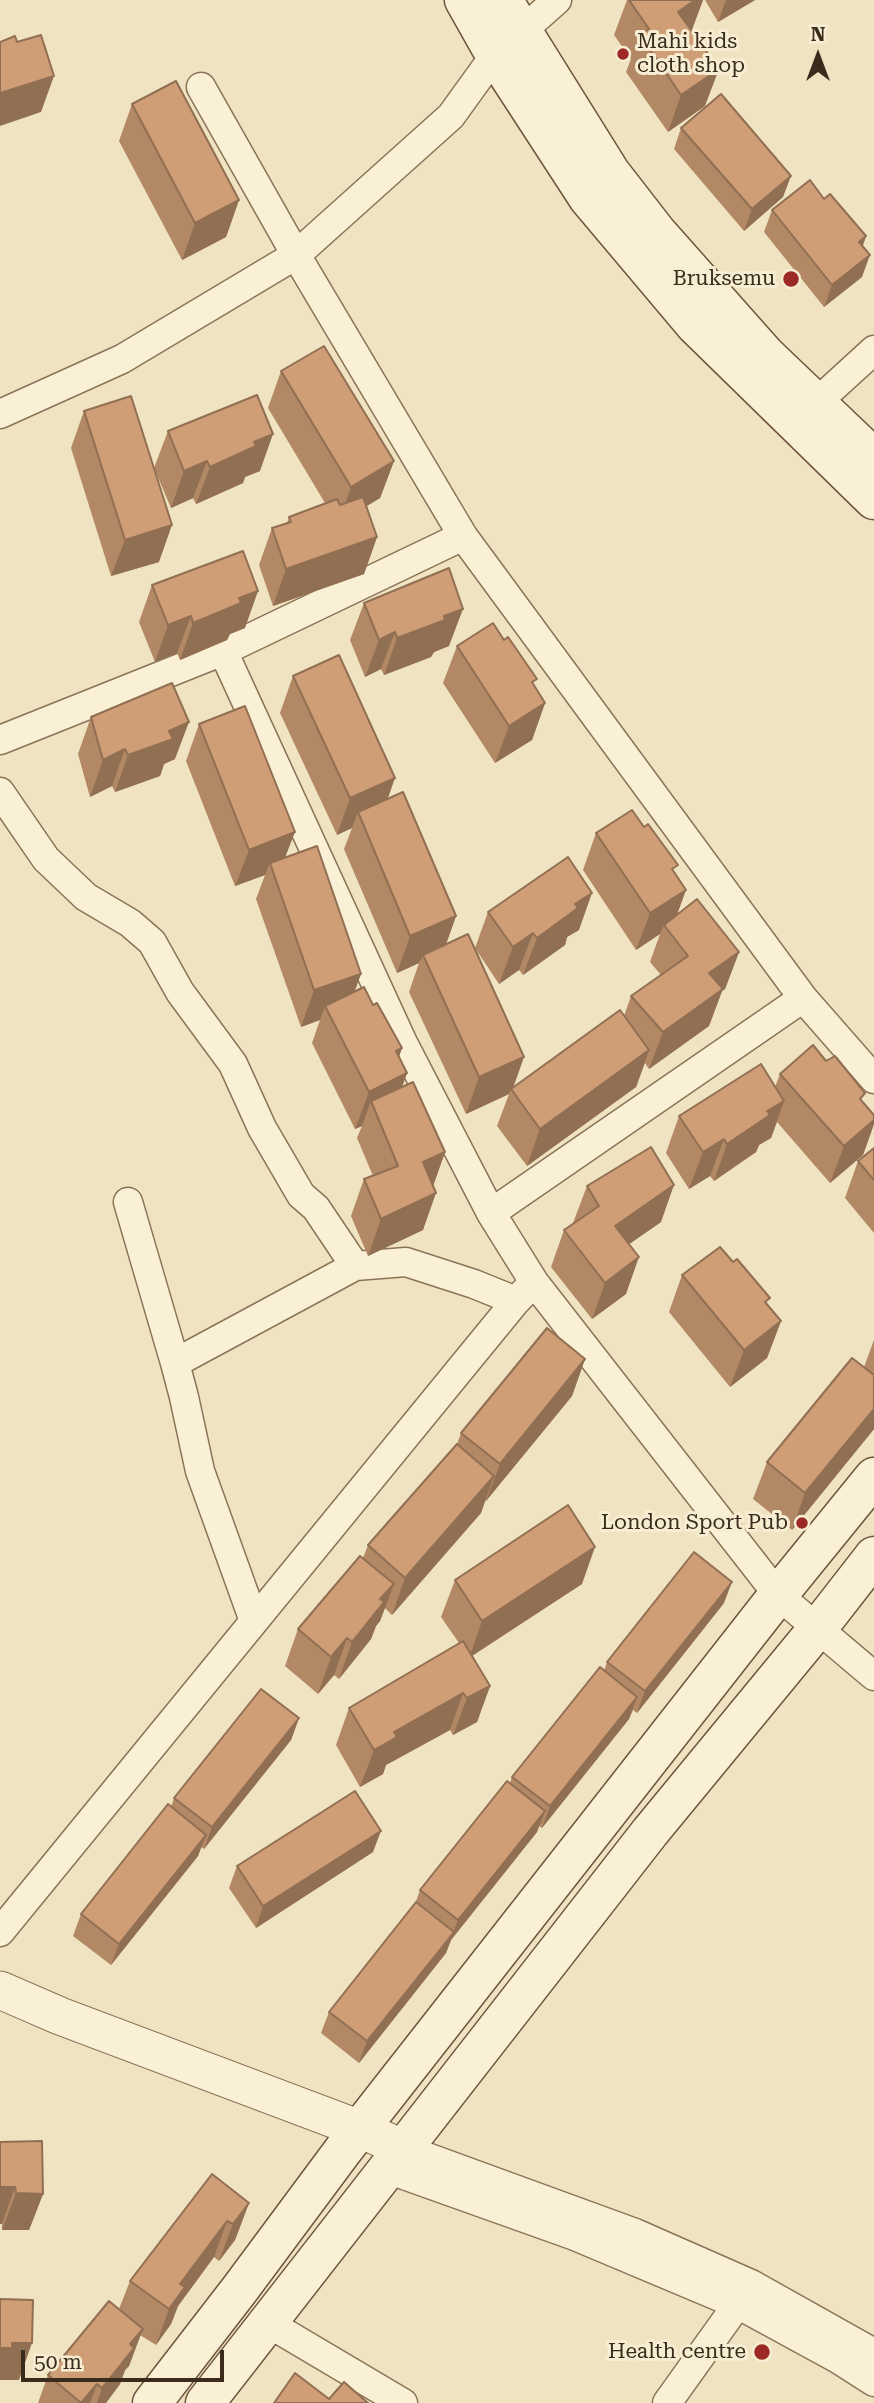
<!DOCTYPE html>
<html>
<head>
<meta charset="utf-8">
<style>
	body { margin:0 }
	#map { position:relative; width:874px; height:2403px; overflow:hidden; background:#f0e3c2; font-family:"Roboto Serif",serif }
	canvas { display:block }
	.north { position:absolute; left:783px; top:21px; width:70px; height:70px; -webkit-text-stroke:5px #f7edd2; paint-order:stroke; rotate:0deg; font-size:19px; font-weight:700; line-height:28px; text-align:center; color:#392c1d }
	.north::after { content:''; display:block; margin:auto; width:24px; height:32px; background:#392c1d; clip-path:polygon(50% 0,100% 100%,50% 72%,0 100%) }
	.scale { position:absolute; left:21px; top:2350px; width:203px; height:32px; box-sizing:border-box; border:4px solid #392c1d; border-top:0; padding-left:9px; font-size:21px; line-height:24px; white-space:nowrap; color:#392c1d; -webkit-text-stroke:5px #f7edd2; paint-order:stroke }
</style>
</head>
<body>
<div id="map">
<canvas width="874" height="2403"></canvas>
<div class="north">N</div>
<div class="scale">50 m</div>
</div>
<script>
const context = document.querySelector('canvas').getContext('2d');
context.lineJoin = 'round';
function toPath(rows) {
  const path = new Path2D();
  for (const r of rows) {
    path.moveTo(r[0], r[1]);
    for (let i = 2; i < r.length; i += 2) path.lineTo(r[i], r[i + 1]);
  }
  return path;
}
function trace(path, color, width, dash) {
  context.strokeStyle = color;
  context.lineWidth = width;
  context.lineCap = dash ? 'butt' : 'round';
  context.setLineDash(dash || []);
  context.stroke(path);
}
function fillPath(path, color) {
  context.fillStyle = color;
  context.fill(path, 'evenodd');
}
function write(font, color, halo, rows, align = 'center') {
  context.font = font + ' "Roboto Serif",serif';
  context.lineWidth = 6;
  context.setLineDash([]);
  context.textBaseline = 'middle';
  context.strokeStyle = halo;
  context.fillStyle = color;
  for (const [text, x, y, turn = 0] of rows) {
    context.save();
    context.translate(x, y);
    context.rotate((+turn || 0) * Math.PI / 180);
    context.textAlign = isNaN(turn) ? turn : align;
    if (halo) context.strokeText(text, 0, 0);
    context.fillText(text, 0, 0);
    context.restore();
  }
}
const minor = toPath([
	[201,87,296,255,463,536,803,998,874,1079],
	[816,403,874,350],
	[0,414,122,359,296,255,451,116,495,55,557,0],
	[0,740,223,651],
	[0,792,46,859,86,897,130,923,152,942,180,992,233,1064,262,1128,301,1195,316,1208,355,1266,406,1262,474,1284,516,1301],
	[128,1202,175,1363],
	[491,1213,803,998],
	[534,1282,778,1595,874,1676],
	[254,1621,200,1471,184,1397,175,1363,355,1266],
	[0,1932,516,1301,534,1282,491,1213,403,1043,223,651,463,536],
	[402,2148,635,2233,751,2284,874,2353],
	[387,2169,575,2236,739,2305,838,2359,874,2382],
	[268,2323,403,2403],
	[667,2403,747,2291]
]);
const tertiary = toPath([
	[0,1990,60,2016,360,2129,402,2148]
]);
const secondary = toPath([
	[464,0,495,55,588,198,695,325,874,500],
	[503,0,611,173,656,231,766,355,874,458],
	[152,2403,240,2289,344,2149,778,1595,874,1477],
	[205,2403,650,1832,818,1628,874,1556]
]);
trace(minor, '#8a7458', 31);
trace(tertiary, '#8a7458', 39);
trace(secondary, '#6c553c', 41);
trace(minor, '#faf0d6', 28);
trace(tertiary, '#faf0d6', 37);
trace(secondary, '#faf0d6', 38);
fillPath(toPath([
	[627,0,703,0,691,30,705,106,668,132,626,72,631,59,614,35],
	[705,0,755,0,718,22],
	[132,104,239,200,226,237,182,260,119,141],
	[681,128,783,197,744,231,674,149],
	[824,199,866,236,863,246,862,277,824,307,764,232,772,210],
	[281,371,394,461,380,498,367,506,377,537,364,574,273,606,259,565,272,528,287,523,289,517,325,503,268,408],
	[84,411,159,562,111,576,71,448],
	[168,431,260,471,245,477,243,483,196,504,193,498,171,508,154,468],
	[152,585,245,628,230,634,227,640,180,660,177,653,155,662,139,622],
	[364,603,449,646,434,652,431,657,384,675,381,669,365,677,350,640],
	[457,646,535,686,545,703,532,740,495,763,443,683],
	[293,676,387,799,456,916,446,944,513,1088,624,1016,631,996,661,975,650,962,660,934,636,950,583,870,596,833,675,873,677,915,739,952,725,989,722,991,709,1026,649,1069,645,1063,636,1087,527,1166,497,1126,509,1094,466,1114,409,992,419,963,397,973,344,849,352,828,337,835,280,713],
	[91,717,175,759,164,764,160,776,115,792,112,786,90,797,78,754],
	[199,724,285,857,355,992,373,1005,402,1048,399,1056,407,1073,402,1087,445,1152,433,1186,423,1230,368,1256,351,1216,364,1179,373,1176,357,1138,362,1126,355,1129,312,1043,320,1020,301,1027,256,899,265,875,235,886,186,761],
	[488,912,579,930,567,937,565,945,523,975,519,970,499,984,475,948],
	[780,1074,862,1101,874,1115,874,1124,863,1155,830,1183,777,1122,771,1138,759,1145,756,1152,714,1181,710,1176,689,1189,666,1153,679,1116,775,1087],
	[874,1148,874,1233,845,1198,858,1161],
	[587,1186,661,1222,629,1244,626,1294,592,1319,551,1267,564,1230,573,1223],
	[682,1275,767,1305,781,1321,767,1358,730,1387,669,1312],
	[874,1340,874,1429,792,1530,753,1499,767,1462,864,1367],
	[585,1359,572,1396,486,1501,485,1500,481,1513,392,1615,385,1608,380,1621,376,1626,371,1639,339,1679,334,1675,318,1694,285,1666,298,1629,363,1558,368,1545,457,1444,461,1433],
	[455,1580,582,1584,472,1655,490,1686,477,1722,453,1735,450,1730,386,1765,383,1774,360,1787,336,1745,349,1708,459,1643,441,1617],
	[724,1603,637,1713,633,1710,629,1719,542,1828,539,1826,537,1832,451,1940,446,1953,359,2063,321,2033,329,2012,415,1904,420,1890,510,1783,512,1777,604,1671,607,1662],
	[299,1718,291,1740,204,1849,201,1847,198,1856,111,1965,73,1936,81,1914,171,1807,174,1798],
	[373,1852,256,1928,229,1888,237,1866],
	[0,2142,43,2194,29,2230,2,2230],
	[249,2203,235,2240,219,2261,214,2257,178,2306,171,2324,156,2345,140,2335,129,2366,125,2370,120,2384,106,2403,38,2403,48,2375,119,2309,130,2281]
]), '#b28865');
fillPath(toPath([
	[695,0,703,0,692,30,665,49,678,12],
	[726,0,755,0,718,22],
	[719,69,705,106,668,132,681,95],
	[54,76,41,112,0,126,0,93],
	[791,176,783,197,744,231,752,209],
	[239,200,226,237,182,260,195,223],
	[866,236,858,258,859,242],
	[870,255,862,277,824,307,832,285],
	[273,434,260,471,245,477,243,483,196,504,210,467,254,442],
	[207,461,193,498,171,508,184,471],
	[394,461,380,498,338,523,351,487],
	[172,525,159,562,111,576,125,540],
	[377,537,364,574,273,606,286,569],
	[258,591,245,628,230,634,227,640,180,660,193,623,239,598],
	[463,609,449,646,434,652,431,657,384,675,397,638,444,616],
	[191,616,177,653,155,662,168,625],
	[395,632,381,669,365,677,379,640],
	[545,703,532,740,495,763,509,726],
	[189,722,175,759,164,764,160,776,115,792,128,755,169,731],
	[125,749,112,786,90,797,103,760],
	[395,778,382,815,358,812,352,828,337,835,350,798],
	[295,832,281,868,270,863,265,875,235,886,249,850],
	[686,890,673,926,664,925,660,934,636,950,650,913],
	[592,893,579,930,567,937,565,945,523,975,537,938,575,904],
	[456,916,443,953,423,955,419,963,397,973,410,936],
	[533,933,519,970,499,984,513,947],
	[739,952,725,989,722,991,709,1026,649,1069,663,1032,709,973],
	[361,974,348,1010,325,1006,320,1020,301,1027,314,990],
	[402,1048,390,1082,407,1073,394,1110,371,1101,362,1126,355,1129,369,1092,396,1051],
	[649,1050,636,1087,527,1166,540,1129],
	[524,1057,512,1091,511,1089,509,1094,466,1114,479,1077],
	[784,1101,771,1138,759,1145,756,1152,714,1181,727,1144,767,1111],
	[874,1120,874,1124,863,1155,830,1183,844,1146],
	[724,1139,710,1176,689,1189,703,1152],
	[445,1152,432,1189,423,1162],
	[674,1185,661,1222,602,1263,615,1226],
	[436,1193,423,1230,368,1256,381,1219],
	[639,1257,626,1294,592,1319,605,1283],
	[781,1321,767,1358,730,1387,744,1350],
	[585,1359,572,1396,486,1501,500,1464],
	[874,1409,874,1429,792,1530,805,1493],
	[494,1476,481,1513,392,1615,405,1578],
	[595,1547,582,1584,469,1658,482,1621],
	[732,1582,724,1603,637,1713,645,1691],
	[394,1584,380,1621,376,1626,371,1639,339,1679,352,1642,380,1599],
	[347,1638,334,1675,318,1694,331,1657],
	[490,1686,477,1722,453,1735,467,1698],
	[463,1693,450,1730,386,1765,383,1774,360,1787,374,1750,394,1732],
	[637,1697,629,1719,542,1828,550,1806],
	[299,1718,291,1740,204,1849,212,1827],
	[545,1811,537,1832,451,1940,446,1953,359,2063,367,2041,453,1933,458,1920],
	[381,1831,373,1852,256,1928,263,1906],
	[206,1835,198,1856,111,1965,119,1944],
	[0,2187,15,2187,2,2224,0,2224],
	[16,2193,43,2194,29,2230,2,2230],
	[249,2203,235,2240,219,2261,233,2224],
	[227,2221,214,2257,178,2306,171,2324,156,2345,169,2309,180,2284],
	[143,2329,129,2366,125,2370,120,2384,106,2403,97,2403,102,2388,130,2344],
	[12,2343,32,2343,19,2380,0,2380,0,2348],
	[97,2384,90,2403,81,2403]
]), '#916f53');
const building = toPath([
	[629,0,695,0,678,12,719,69,681,95,640,35,649,29,629,0],
	[41,35,54,76,0,93,0,42,15,36,17,42,41,35],
	[176,81,239,200,195,223,132,104,176,81],
	[721,94,791,176,752,209,681,128,721,94],
	[810,180,824,199,830,194,866,236,859,242,870,255,832,285,772,210,810,180],
	[324,346,394,461,351,487,281,371,324,346],
	[257,395,273,434,254,442,256,446,210,467,207,461,184,471,168,431,257,395],
	[131,396,172,525,125,540,84,411,131,396],
	[363,497,377,537,286,569,272,528,291,522,289,517,337,499,340,505,363,497],
	[243,551,258,591,239,598,241,603,193,623,191,616,168,625,152,585,243,551],
	[449,568,463,609,444,616,445,620,397,638,395,632,379,640,364,603,449,568],
	[493,623,504,640,508,637,537,679,532,682,545,703,509,726,457,646,493,623],
	[339,655,395,778,350,798,293,676,339,655],
	[172,683,189,722,169,731,173,739,128,755,125,749,103,760,91,717,172,683],
	[245,706,295,832,249,850,199,724,245,706],
	[403,792,456,916,410,936,358,812,403,792],
	[632,810,644,827,648,824,678,865,672,869,686,890,650,913,596,833,632,810],
	[317,846,361,974,314,990,270,863,317,846],
	[568,857,592,893,575,904,578,908,537,938,533,933,513,947,488,912,568,857],
	[697,899,739,952,709,973,723,989,663,1032,631,996,688,956,664,925,697,899],
	[468,934,524,1057,479,1077,423,955,468,934],
	[364,987,373,1005,377,1003,402,1048,396,1051,407,1073,369,1092,325,1006,364,987],
	[620,1010,649,1050,540,1129,511,1089,620,1010],
	[813,1045,826,1061,835,1056,865,1093,860,1099,874,1115,874,1120,844,1146,780,1074,813,1045],
	[761,1064,784,1101,767,1111,770,1115,727,1144,724,1139,703,1152,679,1116,761,1064],
	[413,1082,445,1152,423,1162,436,1193,381,1219,364,1179,398,1166,371,1101,413,1082],
	[651,1147,674,1185,615,1226,639,1257,605,1283,564,1230,599,1206,587,1186,651,1147],
	[874,1148,874,1180,858,1161,874,1148],
	[720,1247,733,1262,737,1259,770,1298,765,1302,781,1321,744,1350,682,1275,720,1247],
	[547,1328,585,1359,500,1464,461,1433,547,1328],
	[852,1358,874,1375,874,1409,805,1493,767,1462,852,1358],
	[457,1444,494,1476,405,1578,368,1545,457,1444],
	[568,1505,595,1547,482,1621,455,1580,568,1505],
	[694,1552,732,1582,645,1691,607,1662,694,1552],
	[360,1556,394,1584,380,1599,384,1602,352,1642,347,1638,331,1657,298,1629,360,1556],
	[463,1641,490,1686,467,1698,463,1693,394,1732,397,1737,374,1750,349,1708,463,1641],
	[600,1667,637,1697,550,1806,512,1777,600,1667],
	[261,1689,299,1718,212,1827,174,1798,261,1689],
	[507,1781,545,1811,458,1920,420,1890,507,1781],
	[355,1791,381,1831,263,1906,237,1866,355,1791],
	[168,1804,206,1835,119,1944,81,1914,168,1804],
	[416,1902,454,1932,367,2041,329,2012,416,1902],
	[42,2141,43,2194,16,2193,15,2187,0,2187,0,2142,42,2141],
	[212,2174,249,2203,233,2224,227,2221,180,2284,185,2287,169,2309,130,2281,212,2174],
	[0,2299,33,2300,32,2343,12,2343,12,2348,0,2348,0,2299],
	[109,2301,143,2329,130,2344,134,2348,102,2388,97,2384,81,2403,48,2375,109,2301],
	[295,2373,329,2399,344,2382,368,2403,274,2403,295,2373]
]);
fillPath(building, '#cf9e76');
trace(building, '#916f53', 2);
for (const [x, y, r, color] of [
	[623,54,7,"#9c2926"],
	[791,279,9,"#9c2926"],
	[802,1523,7,"#9c2926"],
	[762,2352,9,"#9c2926"]
]) {
  const dot = new Path2D();
  dot.arc(x, y, r, 0, 2 * Math.PI);
  context.fillStyle = color;
  context.fill(dot);
  trace(dot, '#f7edd2', 2.5);
}
write('21px', '#392c1d', '#f7edd2', [
	["Mahi kids",637,42,"left"],
	["cloth shop",637,66,"left"],
	["Bruksemu",775,279],
	["London Sport Pub",788,1523],
	["Health centre",746,2352]
], 'right');
</script>
</body>
</html>
